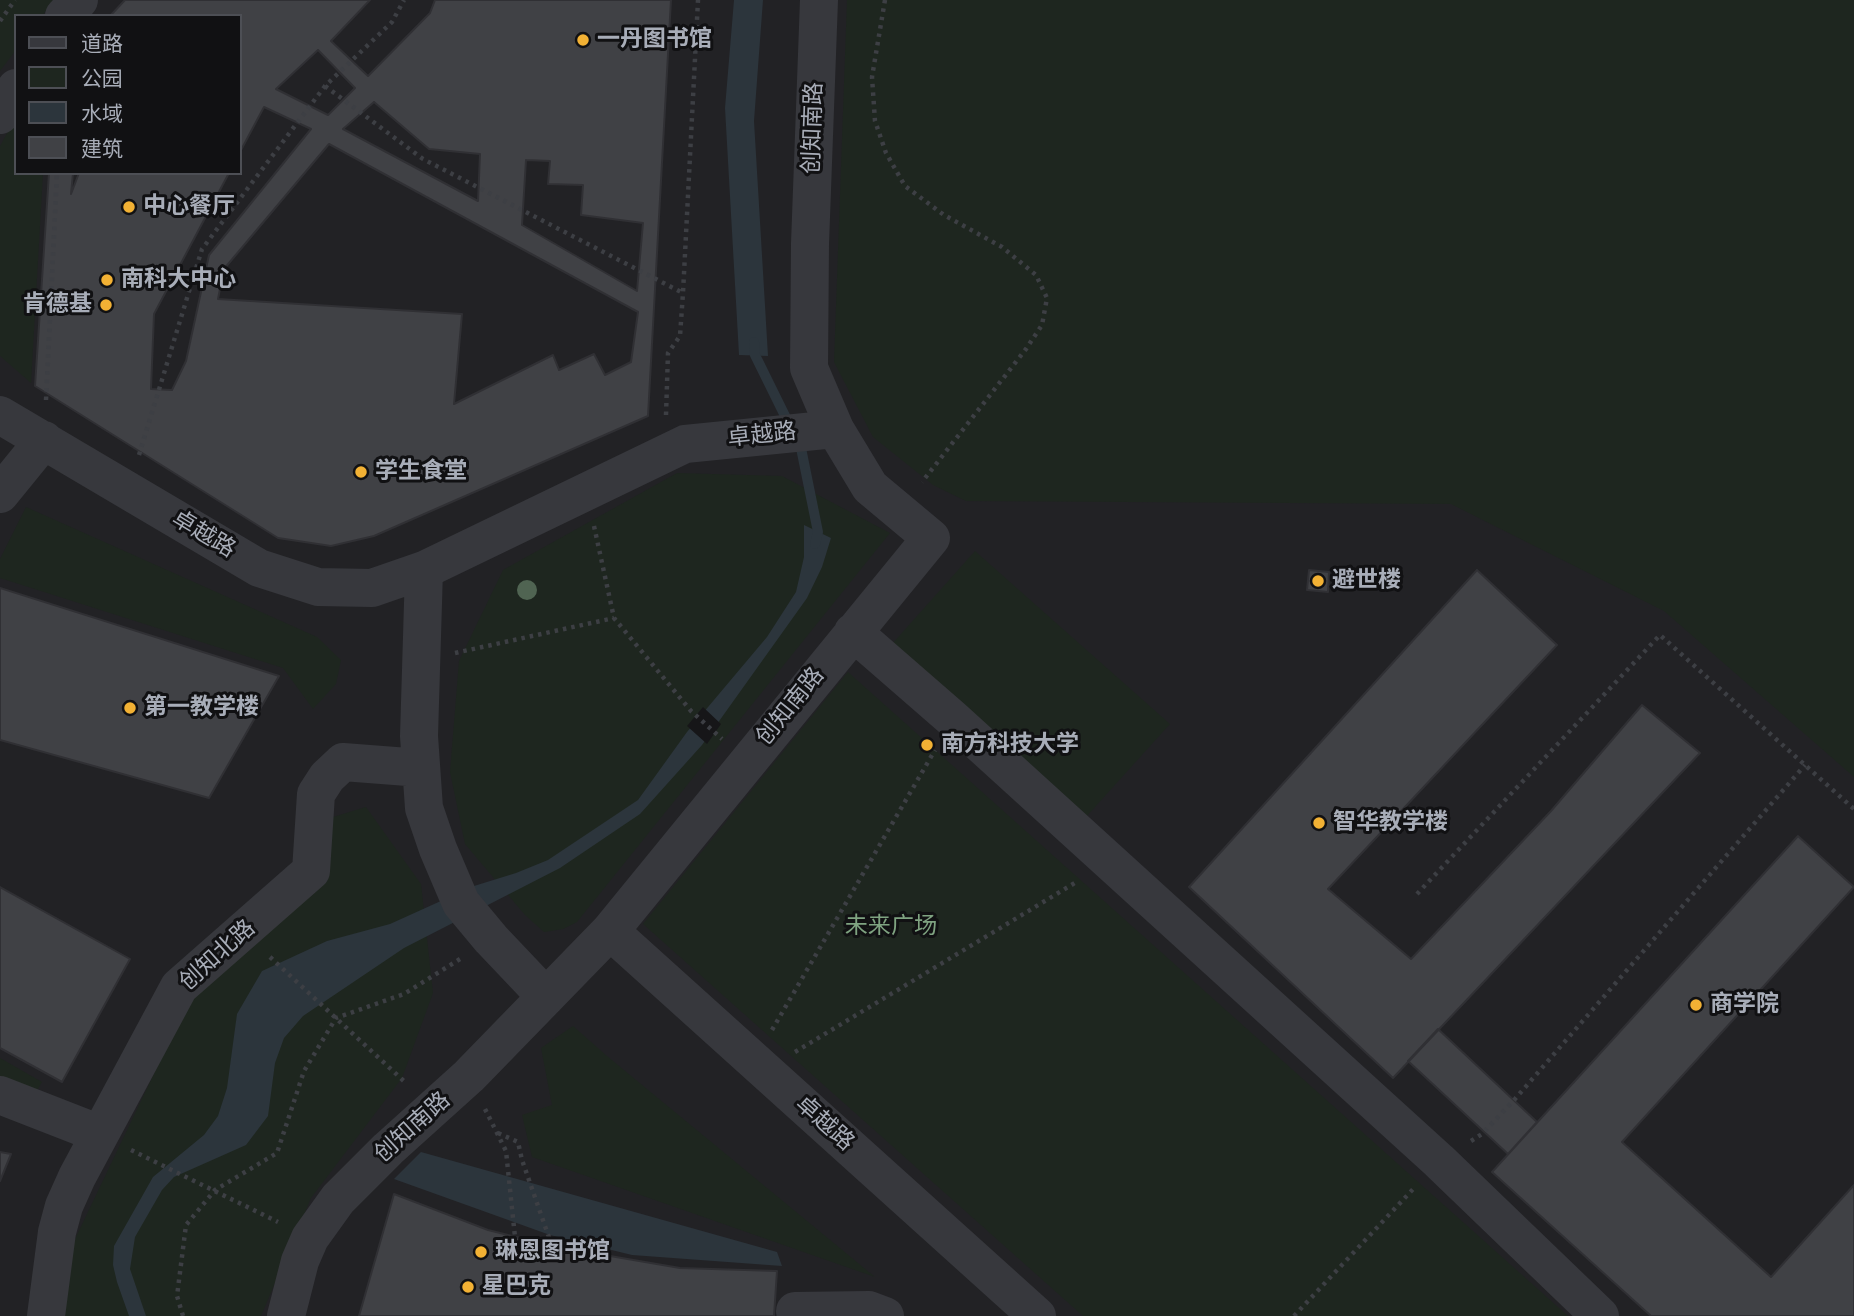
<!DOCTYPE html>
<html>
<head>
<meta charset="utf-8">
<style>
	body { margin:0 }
	#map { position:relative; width:1854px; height:1316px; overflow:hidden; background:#161618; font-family:Poppins,"Noto Sans SC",sans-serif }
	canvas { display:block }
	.legend { position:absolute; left:14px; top:14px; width:228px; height:161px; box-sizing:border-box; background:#111113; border:2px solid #4d4f55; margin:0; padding:9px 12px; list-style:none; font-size:21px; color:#a8adb8 }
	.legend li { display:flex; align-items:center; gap:14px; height:35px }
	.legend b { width:35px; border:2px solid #4d4f55 }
</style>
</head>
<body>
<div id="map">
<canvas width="1854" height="1316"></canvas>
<ul class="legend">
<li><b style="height:9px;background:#37383d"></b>道路</li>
<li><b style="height:19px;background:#1e261f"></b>公园</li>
<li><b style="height:19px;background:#2c353c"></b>水域</li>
<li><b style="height:19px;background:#404145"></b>建筑</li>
</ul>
</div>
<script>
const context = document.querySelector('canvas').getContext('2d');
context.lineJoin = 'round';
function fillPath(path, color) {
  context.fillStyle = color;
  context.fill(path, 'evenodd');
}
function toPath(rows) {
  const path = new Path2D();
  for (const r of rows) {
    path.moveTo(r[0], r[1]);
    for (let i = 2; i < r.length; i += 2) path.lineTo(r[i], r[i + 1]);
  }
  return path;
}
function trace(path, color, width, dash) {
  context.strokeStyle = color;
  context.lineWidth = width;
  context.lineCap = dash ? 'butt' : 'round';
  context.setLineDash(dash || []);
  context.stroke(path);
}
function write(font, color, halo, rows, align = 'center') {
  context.font = font + ' Poppins,"Noto Sans SC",sans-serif';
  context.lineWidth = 6;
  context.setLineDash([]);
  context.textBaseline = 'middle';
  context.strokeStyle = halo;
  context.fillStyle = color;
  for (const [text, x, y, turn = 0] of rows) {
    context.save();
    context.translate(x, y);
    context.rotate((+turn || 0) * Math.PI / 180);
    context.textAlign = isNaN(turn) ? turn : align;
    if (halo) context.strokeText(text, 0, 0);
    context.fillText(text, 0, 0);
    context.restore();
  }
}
fillPath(toPath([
	[0,0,1854,0,1854,1316,0,1316],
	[16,16,240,16,240,173,16,173]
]), '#222225');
fillPath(toPath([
	[0,0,54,0,42,16,16,16,16,50,0,71],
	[847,0,1854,0,1854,777,1664,611,1451,504,966,501,933,485,873,437,834,362],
	[16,117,16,173,43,173,31,383,0,356,0,146],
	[677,473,782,476,890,533,577,922,563,929,544,932,525,915,465,844,450,772,459,661,503,570],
	[26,507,317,637,341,660,336,684,313,709,283,668,0,578,0,559],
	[975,551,1170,724,1086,817,892,644],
	[848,672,1568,1316,1083,1316,643,924],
	[366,807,421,884,433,993,402,1078,311,1198,261,1316,56,1316,65,1260,193,992,333,817],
	[573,1026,607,1056,875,1277,532,1157,522,1115,552,1105,541,1048],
	[0,1058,42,1082,32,1099,0,1086]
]), '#1e261f');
fillPath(toPath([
	[734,0,763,0,754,121,768,356,739,355,725,108],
	[804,525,831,538,822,567,807,598,702,745,640,814,560,868,404,948,303,1016,284,1038,275,1063,268,1116,246,1145,174,1177,162,1190,135,1237,130,1269,146,1316,129,1316,117,1282,113,1265,114,1246,153,1177,204,1135,218,1116,227,1088,237,1014,262,971,327,941,390,924,474,886,516,873,548,860,638,800,687,732,767,637,796,592,804,557],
	[421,1152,777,1252,782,1266,632,1255,550,1235,394,1179]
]), '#2c353c');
fillPath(toPath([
	[703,707,721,724,707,744,687,726]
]), '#161618');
trace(toPath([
	[754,342,755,355,790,426],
	[797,440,801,448,818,532,815,544]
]), '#2c353c', 10);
const building = toPath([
	[125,0,370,0,331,41,368,76,430,13,435,0,671,0,648,416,374,536,331,546,278,538,35,386,49,173,73,173,71,194,79,173,229,173,154,314,151,389,172,390,186,361,209,255,311,129,264,107,240,152,240,16,110,16,125,0],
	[318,50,355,88,328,115,276,89,318,50],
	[374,102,429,149,480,154,478,201,343,129,374,102],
	[329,144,638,312,631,362,605,375,594,354,559,370,553,355,454,404,462,314,218,299,224,269,329,144],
	[526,160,550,161,548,184,583,185,581,215,643,223,637,291,522,225,526,160],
	[1309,570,1329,572,1328,592,1307,590,1309,570],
	[1477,570,1557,645,1328,889,1411,959,1551,811,1642,705,1700,753,1393,1078,1189,887,1477,570],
	[0,588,279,676,209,798,0,740,0,588],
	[1798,836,1854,887,1622,1142,1771,1277,1854,1185,1854,1316,1651,1316,1492,1172,1798,836],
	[0,887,130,959,62,1082,0,1048,0,887],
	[1438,1029,1537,1122,1508,1154,1408,1061,1438,1029],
	[0,1152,11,1154,0,1181,0,1152],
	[394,1194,488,1230,552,1246,680,1268,777,1271,774,1316,359,1316,394,1194]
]);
fillPath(building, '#404145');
trace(building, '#303034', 2);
trace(toPath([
	[885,0,872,77,875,121,886,153,905,186,944,215,1002,247,1036,275,1047,298,1042,325,1026,349,922,482],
	[0,21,15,0],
	[325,86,423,159,683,293],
	[46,400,57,173],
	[666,415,668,353,680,336,683,293,698,0],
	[139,455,202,249,325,86,392,22,404,0],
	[594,526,614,618,691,711,722,739],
	[455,653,614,618],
	[1417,894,1660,635,1854,809],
	[270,957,407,1084],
	[772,1030,935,750],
	[795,1052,1078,881],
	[485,1109,506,1151,515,1237],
	[498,1133,518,1142,522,1160,552,1246],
	[1471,1141,1482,1134,1515,1099,1805,765],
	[131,1150,278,1222],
	[183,1316,177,1296,186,1225,215,1190,277,1153,304,1071,336,1018,404,994,460,959],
	[1294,1316,1416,1186]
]), '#3d3f44', 4.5, [3.5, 5]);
trace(toPath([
	[64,16,79,0],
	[0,115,16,88],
	[0,415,259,568,318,587,372,588,424,570,685,444,835,429],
	[0,494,44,440],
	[424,570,419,736,424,808,438,849,461,903,491,939,546,997],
	[853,632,953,719,1439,1161,1600,1316],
	[610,931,1037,1316],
	[0,1095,100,1134],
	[795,1311,869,1310,885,1316],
	[46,1316,57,1232,64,1206,77,1177,179,987,311,871,316,794,327,777,343,762,421,768],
	[286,1316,300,1261,310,1238,338,1199,388,1149,469,1076,610,931,931,538,870,487,835,429,809,368,810,244,819,0]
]), '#37383d', 38);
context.fillStyle = '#506452';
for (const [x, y] of [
	[527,590]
]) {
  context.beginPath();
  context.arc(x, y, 10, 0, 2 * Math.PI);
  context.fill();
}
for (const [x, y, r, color] of [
	[583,40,7,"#f2b134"],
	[129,207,7,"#f2b134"],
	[107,280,7,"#f2b134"],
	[106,305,7,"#f2b134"],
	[361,472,7,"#f2b134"],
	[1318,581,7,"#f2b134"],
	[130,708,7,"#f2b134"],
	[927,745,7,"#f2b134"],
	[1319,823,7,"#f2b134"],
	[1696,1005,7,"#f2b134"],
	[481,1252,7,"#f2b134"],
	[468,1287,7,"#f2b134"]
]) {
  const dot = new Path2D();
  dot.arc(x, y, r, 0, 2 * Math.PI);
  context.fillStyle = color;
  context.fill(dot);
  trace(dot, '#111113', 2.5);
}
write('bold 23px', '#a8adb8', '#111113', [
	["一丹图书馆",597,40],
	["中心餐厅",143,207],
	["南科大中心",121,280],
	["肯德基",92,305,"right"],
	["学生食堂",375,472],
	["避世楼",1332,581],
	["第一教学楼",144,708],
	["南方科技大学",941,745],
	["智华教学楼",1333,823],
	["商学院",1710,1005],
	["琳恩图书馆",495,1252],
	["星巴克",482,1287]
], 'left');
write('23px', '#a8adb8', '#111113', [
	["创知南路",814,128,-88],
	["卓越路",762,436,-6],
	["卓越路",203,535,31],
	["创知南路",791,707,-51],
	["创知北路",218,956,-42],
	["卓越路",824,1124,42],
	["创知南路",413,1128,-42]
]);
write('23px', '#7fa381', '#111113', [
	["未来广场",891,927]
]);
</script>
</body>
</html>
